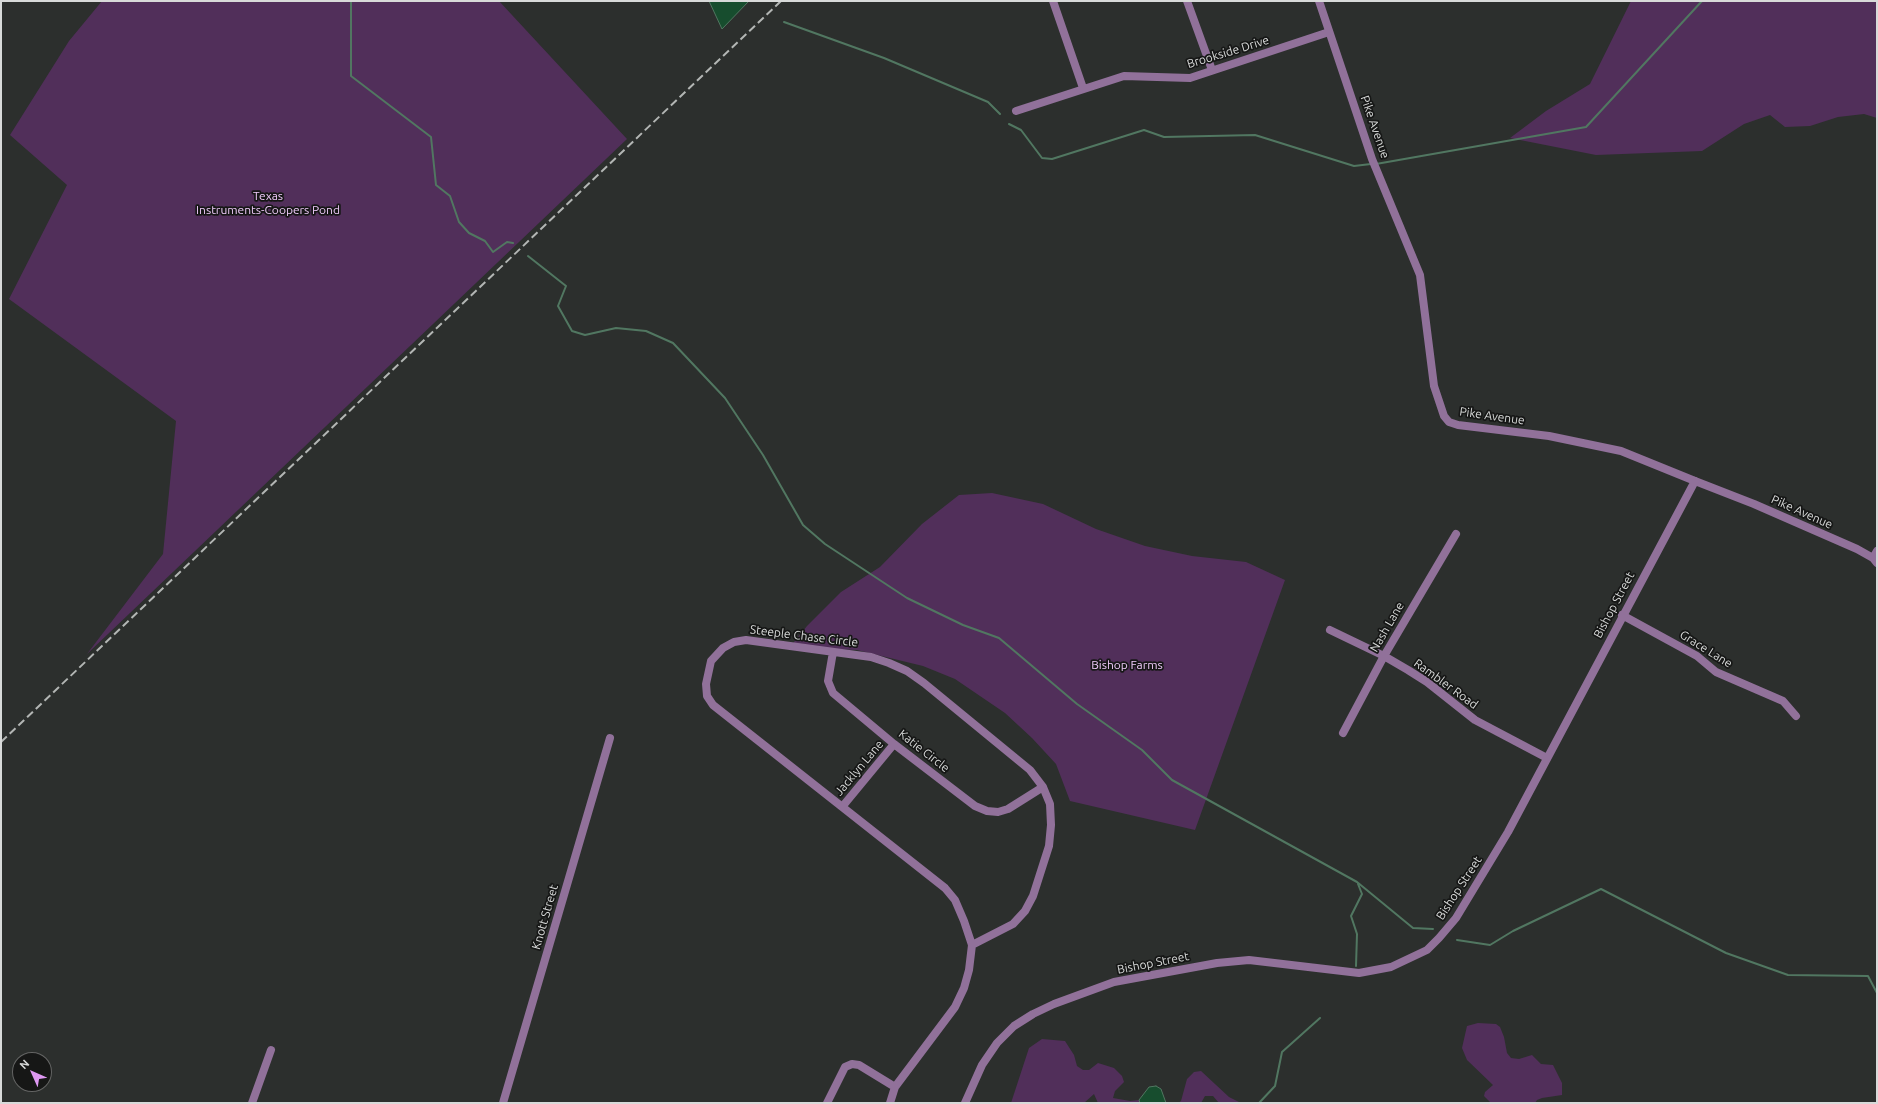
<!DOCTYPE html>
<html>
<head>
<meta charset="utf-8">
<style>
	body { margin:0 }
	#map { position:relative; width:1878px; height:1104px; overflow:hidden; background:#2c2f2d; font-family:Ubuntu,sans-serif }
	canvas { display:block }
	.frame { position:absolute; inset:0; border:2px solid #d8dad9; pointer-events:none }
	.north { position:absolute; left:12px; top:1052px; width:40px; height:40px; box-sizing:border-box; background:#161716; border:1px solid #646564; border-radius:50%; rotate:315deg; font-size:11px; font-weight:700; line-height:16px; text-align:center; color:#d8dad9 }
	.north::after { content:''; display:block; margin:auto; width:14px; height:18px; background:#de98f2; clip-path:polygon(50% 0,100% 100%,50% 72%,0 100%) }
</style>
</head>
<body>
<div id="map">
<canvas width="1878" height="1104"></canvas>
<div class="frame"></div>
<div class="north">N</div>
</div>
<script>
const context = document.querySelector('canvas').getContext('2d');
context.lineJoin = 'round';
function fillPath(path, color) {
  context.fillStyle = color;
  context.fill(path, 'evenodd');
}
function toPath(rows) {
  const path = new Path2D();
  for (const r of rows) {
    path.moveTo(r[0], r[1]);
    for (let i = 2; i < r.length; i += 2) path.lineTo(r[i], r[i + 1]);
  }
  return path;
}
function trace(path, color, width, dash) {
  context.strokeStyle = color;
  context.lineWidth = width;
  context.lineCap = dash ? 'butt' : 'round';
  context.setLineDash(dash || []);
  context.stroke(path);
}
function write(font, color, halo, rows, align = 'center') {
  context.font = font + ' Ubuntu,sans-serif';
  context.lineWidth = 3.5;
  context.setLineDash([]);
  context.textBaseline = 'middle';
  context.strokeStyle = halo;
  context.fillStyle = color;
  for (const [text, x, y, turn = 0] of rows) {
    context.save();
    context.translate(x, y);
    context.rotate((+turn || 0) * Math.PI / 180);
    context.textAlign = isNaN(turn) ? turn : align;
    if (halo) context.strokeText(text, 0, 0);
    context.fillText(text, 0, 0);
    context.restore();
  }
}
fillPath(toPath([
	[102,1,499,1,627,139,87,654,163,554,176,421,9,299,67,185,10,135,69,41],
	[1631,1,1877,1,1877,118,1864,114,1838,117,1810,126,1785,127,1770,115,1744,124,1702,151,1596,155,1510,138,1546,111,1590,84],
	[992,493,1043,504,1096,529,1145,546,1192,556,1246,562,1285,580,1195,830,1070,801,1056,764,1032,738,1005,713,955,679,923,666,857,650,790,647,807,626,841,592,880,567,922,524,959,495],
	[1478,1023,1496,1024,1500,1027,1504,1037,1507,1053,1511,1058,1519,1059,1532,1055,1541,1064,1553,1065,1562,1083,1562,1095,1542,1098,1537,1100,1535,1103,1491,1103,1484,1096,1485,1092,1493,1085,1467,1060,1462,1048,1467,1026],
	[1042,1039,1065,1041,1074,1055,1077,1066,1083,1070,1089,1070,1098,1063,1114,1068,1122,1076,1124,1082,1115,1091,1113,1098,1130,1101,1139,1100,1140,1103,1098,1103,1094,1094,1084,1103,1011,1103,1029,1048],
	[1201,1071,1229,1097,1241,1103,1219,1103,1213,1096,1205,1096,1201,1103,1178,1103,1181,1101,1187,1079,1194,1072]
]), '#512f5a');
const water = toPath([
	[709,1,749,1,722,29,709,1],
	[1156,1086,1161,1089,1166,1103,1140,1103,1139,1100,1149,1087,1156,1086]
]);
fillPath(water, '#174d2e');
trace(water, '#517761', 1);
trace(toPath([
	[351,1,351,76,431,137,436,185,450,196,459,222,469,233,485,241,493,252,507,242,513,243],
	[784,22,884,58,988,102,1000,114],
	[1009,124,1021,130,1042,158,1052,159,1144,130,1164,137,1255,135,1354,166,1371,164],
	[1376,164,1586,127,1702,1],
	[528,256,566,286,558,306,572,331,585,335,616,328,646,331,673,343,725,398,763,455,803,525,825,544,907,598,963,625,999,638,1077,704,1142,750,1172,780,1357,882,1413,928,1433,929],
	[1457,940,1490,945,1513,931,1601,889,1726,953,1788,975,1868,976,1877,993],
	[1356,966,1357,934,1351,916,1362,894,1358,884],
	[1259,1103,1275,1086,1282,1052,1320,1018]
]), '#517761', 2);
trace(toPath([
	[1053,1,1083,88],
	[1187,1,1212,70],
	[1016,111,1124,76,1190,78,1329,32],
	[1695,481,1754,504,1857,549,1873,558,1877,563],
	[1873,558,1877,551],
	[1622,615,1697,656,1716,672,1783,701,1796,716],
	[1330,630,1384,656,1408,670,1427,682,1475,720,1547,758],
	[746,640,871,657,889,663,907,671,924,683,1030,770,1043,787,1050,804,1051,825,1049,846,1033,896,1025,911,1013,924,972,945,964,921,955,900,945,888,713,705,707,696,706,684,711,661,723,648,734,642,746,640],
	[833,652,828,681,833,693,894,744,975,806,987,811,998,812,1008,809,1043,787],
	[1343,733,1384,656,1456,534],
	[842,807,894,744],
	[252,1103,271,1050],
	[503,1103,610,738],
	[827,1103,845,1067,852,1064,859,1065,895,1087],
	[890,1103,895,1087,955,1007,964,988,969,970,972,945]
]), '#91719a', 8);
trace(toPath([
	[965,1103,982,1065,997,1043,1014,1026,1033,1014,1054,1004,1114,982,1217,963,1249,960,1359,973,1391,967,1427,950,1439,938,1456,918,1508,832,1695,481,1621,451,1549,436,1458,425,1449,422,1444,416,1434,386,1420,275,1372,159,1319,1]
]), '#91719a', 8);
trace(toPath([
	[1,742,781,1]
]), '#b3b6b4', 2, [8, 4]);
write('12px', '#d8dad9', '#161716', [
	["Brookside Drive",1228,52,-17],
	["Pike Avenue",1375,127,71],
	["Pike Avenue",1492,416,8],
	["Pike Avenue",1802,512,24],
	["Bishop Street",1614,605,-62],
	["Nash Lane",1387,627,-60],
	["Steeple Chase Circle",804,636,7],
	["Grace Lane",1706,649,32],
	["Rambler Road",1446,684,36],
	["Katie Circle",924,751,38],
	["Jacklyn Lane",859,768,-50],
	["Bishop Street",1459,888,-57],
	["Knott Street",545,917,-74],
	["Bishop Street",1153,963,-11]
]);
write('12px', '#eec9f9', '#161716', [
	["Texas",268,196],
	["Instruments-Coopers Pond",268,210],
	["Bishop Farms",1127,665]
]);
</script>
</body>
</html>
